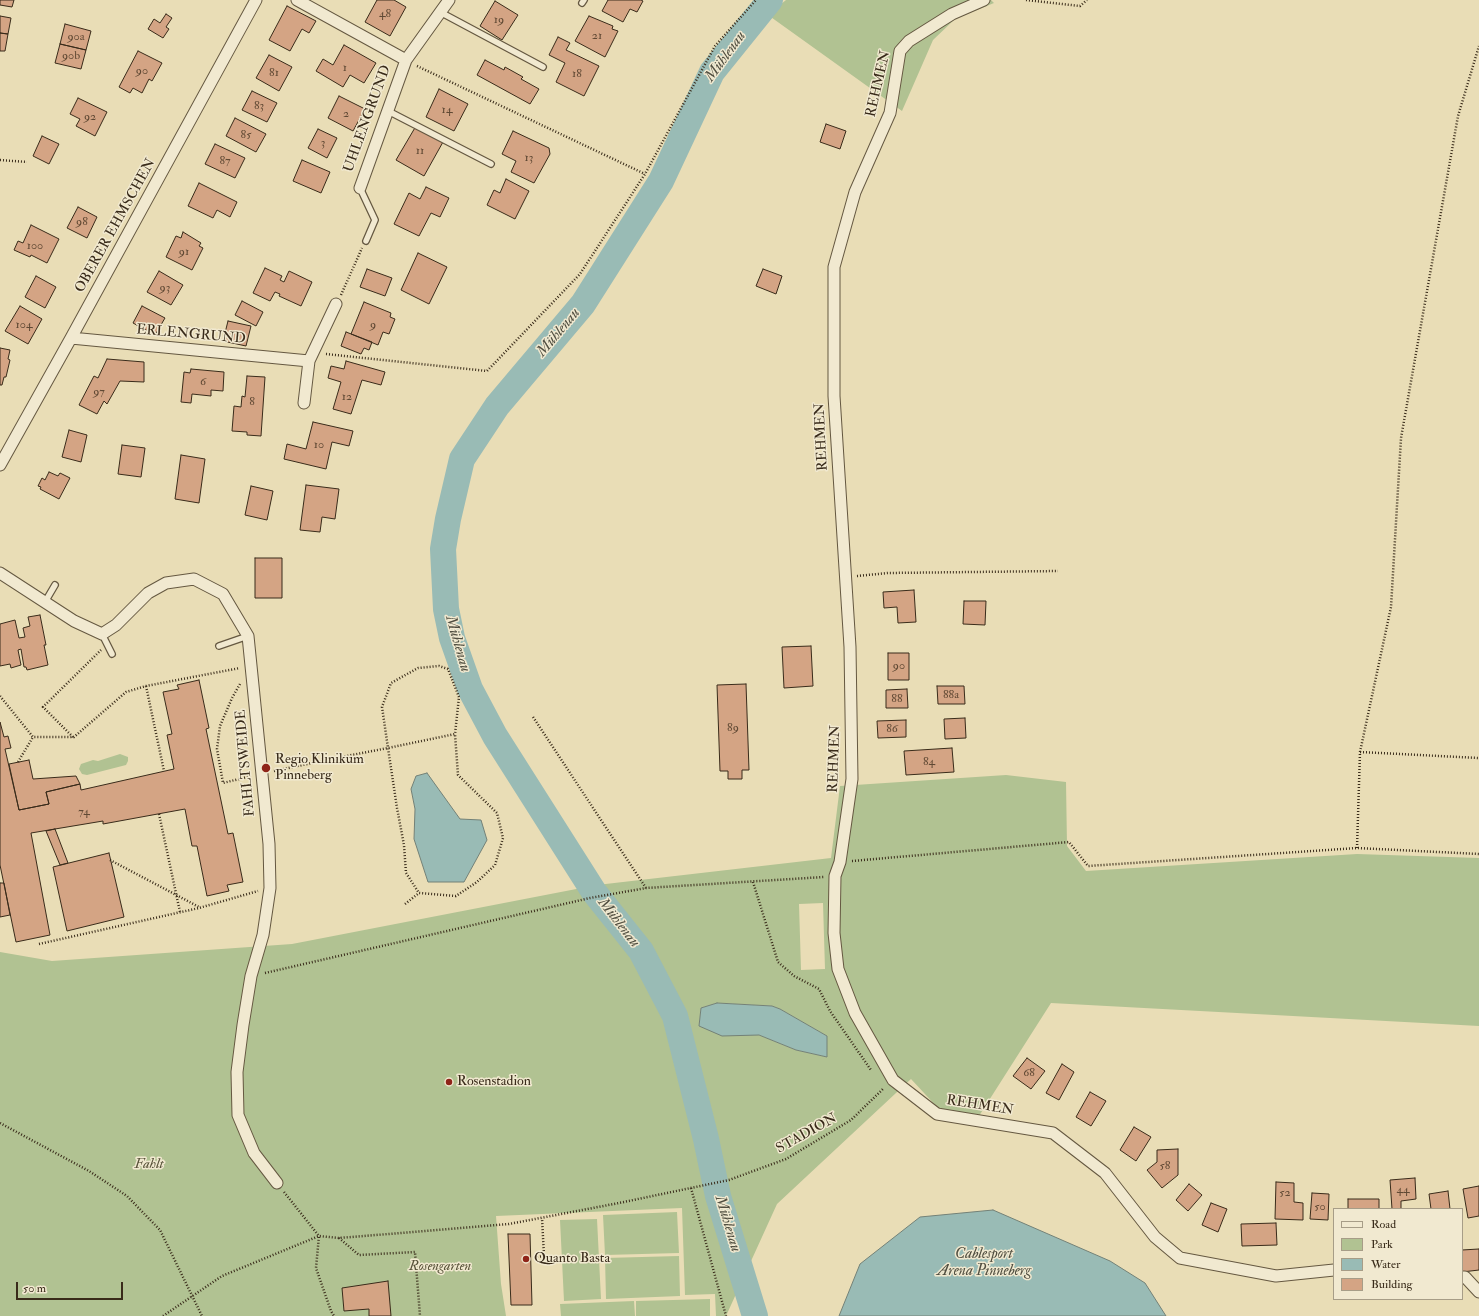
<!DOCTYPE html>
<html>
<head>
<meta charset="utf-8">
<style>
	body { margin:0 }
	#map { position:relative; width:1479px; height:1316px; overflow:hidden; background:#e9ddb6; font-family:"IM FELL Double Pica",serif }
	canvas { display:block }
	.legend { position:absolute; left:1333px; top:1208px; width:130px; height:92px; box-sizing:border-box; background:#f1e9d0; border:1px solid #a79d87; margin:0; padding:5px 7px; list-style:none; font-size:12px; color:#392b1a }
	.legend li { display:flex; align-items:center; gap:8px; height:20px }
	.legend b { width:20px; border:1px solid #a79d87 }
	.scale { position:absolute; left:16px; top:1282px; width:107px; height:18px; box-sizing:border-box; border:2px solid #392b1a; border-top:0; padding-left:5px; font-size:12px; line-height:14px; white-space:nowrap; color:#392b1a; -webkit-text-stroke:3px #f1e9d0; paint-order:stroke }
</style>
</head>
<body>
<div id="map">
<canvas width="1479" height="1316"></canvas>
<ul class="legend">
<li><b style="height:5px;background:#f1e9d0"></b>Road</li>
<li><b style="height:11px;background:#b1c292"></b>Park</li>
<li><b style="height:11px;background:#99bbb5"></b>Water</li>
<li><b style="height:11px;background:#d4a484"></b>Building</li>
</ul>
<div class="scale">50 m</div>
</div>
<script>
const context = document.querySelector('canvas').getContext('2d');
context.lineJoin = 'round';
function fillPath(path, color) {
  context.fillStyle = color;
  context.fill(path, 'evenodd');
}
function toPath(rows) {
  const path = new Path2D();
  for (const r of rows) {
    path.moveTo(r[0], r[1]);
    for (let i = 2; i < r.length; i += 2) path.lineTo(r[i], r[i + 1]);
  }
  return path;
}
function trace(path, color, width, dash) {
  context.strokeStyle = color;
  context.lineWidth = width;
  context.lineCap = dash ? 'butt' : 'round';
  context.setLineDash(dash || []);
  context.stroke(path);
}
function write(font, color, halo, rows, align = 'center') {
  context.font = font + ' "IM FELL Double Pica",serif';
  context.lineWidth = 3;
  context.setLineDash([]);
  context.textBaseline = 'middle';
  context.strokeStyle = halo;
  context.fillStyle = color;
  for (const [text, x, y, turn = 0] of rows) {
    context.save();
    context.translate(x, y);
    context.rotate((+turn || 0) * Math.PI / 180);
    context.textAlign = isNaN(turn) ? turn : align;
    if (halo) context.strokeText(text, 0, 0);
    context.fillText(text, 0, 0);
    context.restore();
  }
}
fillPath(toPath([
	[786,0,991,0,994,3,955,19,933,40,902,111,768,15],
	[120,754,128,757,128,761,126,765,87,775,82,774,79,769,81,764,93,760,98,761],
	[1006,775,1066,782,1067,846,1086,871,1357,854,1479,858,1479,1026,1051,1003,979,1116,938,1108,911,1079,777,1204,726,1316,716,1316,715,1294,685,1295,682,1208,496,1216,501,1284,506,1316,0,1316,0,952,52,961,292,944,597,885,831,858,840,786],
	[823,903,825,969,801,970,799,904],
	[717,1003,772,1006,780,1009,827,1036,827,1057,796,1050,759,1035,699,1026,701,1008],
	[677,1212,679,1253,605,1255,603,1215],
	[597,1219,601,1299,564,1301,560,1220],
	[679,1256,680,1296,606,1299,605,1258],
	[710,1299,710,1316,636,1316,636,1301],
	[634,1301,635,1316,561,1316,560,1304]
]), '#b1c292');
const water = toPath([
	[427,773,460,819,481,820,487,840,464,882,428,882,414,839,415,809,411,789,416,776,427,773],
	[717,1003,772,1006,780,1009,827,1036,827,1057,796,1050,759,1035,722,1036,699,1026,701,1008,717,1003],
	[993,1210,1110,1261,1145,1283,1166,1316,839,1316,860,1264,920,1217,993,1210]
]);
fillPath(water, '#99bbb5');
trace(water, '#738177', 1);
trace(toPath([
	[755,1316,718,1196,706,1139,675,1016,641,951,594,892,495,736,470,689,452,638,446,609,443,549,448,519,462,459,497,406,583,304,661,181,712,72,770,0]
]), '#99bbb5', 26);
const building = toPath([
	[0,0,14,0,12,7,0,5,0,0],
	[377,0,394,0,406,7,390,36,365,22,377,0],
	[608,0,641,0,643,1,637,12,630,9,623,22,602,11,608,0],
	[495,1,518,15,502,40,480,26,495,1],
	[287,6,316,21,309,33,302,29,290,51,269,40,287,6],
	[166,14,172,18,166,27,169,29,163,38,148,29,154,19,160,23,166,14],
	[0,16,11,18,8,34,0,33,0,16],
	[589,16,613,26,612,29,618,31,605,57,575,41,589,16],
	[65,24,91,31,86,50,60,44,65,24],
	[0,33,8,34,5,51,0,51,0,33],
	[558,37,570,43,566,50,599,66,584,96,556,82,565,63,549,55,558,37],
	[60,44,86,50,81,69,55,63,60,44],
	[344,45,376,63,364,83,350,75,343,87,316,71,323,59,333,65,344,45],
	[138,51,162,63,152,81,149,79,142,93,133,88,130,93,119,87,138,51],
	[269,55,292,67,279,91,256,78,269,55],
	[485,60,504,70,505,67,523,77,521,79,539,89,530,104,477,75,485,60],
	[439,89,468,104,454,131,426,117,439,89],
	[252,91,277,103,267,122,242,110,252,91],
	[339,96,365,109,353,131,328,118,339,96],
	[78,98,107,112,95,136,76,126,80,119,70,114,78,98],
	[235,118,266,134,256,152,226,136,235,118],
	[826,124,846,131,840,149,820,142,826,124],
	[416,126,443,142,424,176,396,160,416,126],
	[318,129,337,138,327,158,308,148,318,129],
	[513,131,549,148,550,154,534,183,511,172,516,161,502,154,513,131],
	[42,136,59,144,49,164,33,156,42,136],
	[215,144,245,158,235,178,205,164,215,144],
	[302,160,330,172,321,193,293,181,302,160],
	[506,179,529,191,515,219,487,205,494,190,500,193,506,179],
	[199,183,237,202,230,217,217,210,213,218,188,206,199,183],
	[426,187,449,198,440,217,431,213,419,236,394,224,409,193,420,199,426,187],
	[78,207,97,217,87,238,67,228,78,207],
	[31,225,59,239,47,263,31,255,30,257,14,250,18,241,23,243,31,225],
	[183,232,201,243,199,246,203,248,192,270,166,257,176,236,181,238,183,232],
	[418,253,447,267,429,304,401,290,418,253],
	[265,268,282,276,280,280,284,282,289,271,312,282,301,306,279,296,280,294,275,292,270,301,253,293,265,268],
	[367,269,392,278,385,296,360,287,367,269],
	[763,269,782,276,776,294,756,286,763,269],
	[159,271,183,285,171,305,147,292,159,271],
	[36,276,56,287,45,308,25,297,36,276],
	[242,301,263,312,256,326,235,315,242,301],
	[364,302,391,313,390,317,395,319,389,334,383,332,378,345,351,334,364,302],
	[20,306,42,319,28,344,5,331,20,306],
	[142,306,165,318,155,335,133,323,142,306],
	[228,321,251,326,246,346,223,341,228,321],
	[346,332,372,342,369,350,364,348,361,354,341,346,346,332],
	[0,348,10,350,8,359,10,360,6,377,4,377,2,385,0,385,0,348],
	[107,359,144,362,144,382,120,381,107,404,104,401,97,414,79,405,94,376,98,378,107,359],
	[346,361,385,372,381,385,362,380,351,414,333,409,341,382,328,378,331,366,344,369,346,361],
	[191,369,224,372,223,391,211,390,211,396,192,394,191,403,181,402,184,372,190,373,191,369],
	[247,376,265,377,261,436,247,435,247,432,232,431,234,406,241,407,242,396,245,397,247,376],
	[313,422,353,431,349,446,332,442,326,469,284,459,287,444,306,449,313,422],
	[69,430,87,435,81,462,62,457,69,430],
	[122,445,145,448,141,477,118,474,122,445],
	[181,455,205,459,199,503,175,499,181,455],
	[49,472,58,476,60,473,70,478,59,499,40,489,41,487,38,486,42,478,45,480,49,472],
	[306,485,339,489,335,519,322,517,320,532,300,530,306,485],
	[251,486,273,491,267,520,245,515,251,486],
	[255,558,282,558,282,598,255,598,255,558],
	[914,590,916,622,898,623,897,607,884,608,883,592,914,590],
	[964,601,986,601,985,625,963,624,964,601],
	[40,615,46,645,44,645,48,665,27,670,26,667,24,667,21,649,18,650,21,665,11,668,10,664,0,666,0,624,15,620,19,638,25,637,23,628,30,626,28,617,40,615],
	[811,646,813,686,784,688,782,647,811,646],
	[888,653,909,653,909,680,888,680,888,653],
	[199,680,209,728,206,729,228,834,233,833,243,882,227,885,229,891,207,896,197,846,192,846,185,809,103,824,103,821,31,833,50,935,16,942,0,865,0,722,4,737,8,736,11,748,5,749,19,810,49,804,46,792,80,784,81,790,174,769,167,735,172,734,163,692,179,689,177,685,199,680],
	[746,684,749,770,742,770,742,779,728,779,728,771,720,771,717,685,746,684],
	[937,686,964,686,965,704,938,704,937,686],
	[907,689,908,708,886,708,886,690,907,689],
	[965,718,966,738,945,739,944,719,965,718],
	[906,720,906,737,878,738,877,721,906,720],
	[952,748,954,772,906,775,904,751,952,748],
	[29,760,33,779,76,776,80,784,46,792,49,804,19,810,9,764,29,760],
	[55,829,68,863,60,865,46,831,55,829],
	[109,853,124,917,67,931,53,867,109,853],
	[0,883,4,883,10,915,0,917,0,883],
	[1027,1058,1045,1071,1031,1089,1013,1076,1027,1058],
	[1062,1064,1074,1072,1059,1100,1046,1093,1062,1064],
	[1090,1092,1106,1101,1091,1126,1076,1117,1090,1092],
	[1134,1127,1151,1137,1136,1161,1120,1150,1134,1127],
	[1178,1149,1178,1175,1162,1188,1147,1170,1157,1162,1157,1150,1178,1149],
	[1415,1178,1416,1199,1401,1201,1401,1209,1392,1209,1390,1180,1415,1178],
	[1276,1182,1294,1183,1294,1202,1303,1203,1303,1220,1275,1219,1276,1182],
	[1189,1184,1202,1195,1188,1211,1176,1200,1189,1184],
	[1479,1186,1479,1216,1468,1218,1463,1189,1479,1186],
	[1448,1191,1450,1209,1431,1209,1429,1194,1448,1191],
	[1312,1193,1329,1194,1328,1220,1310,1219,1312,1193],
	[1348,1199,1379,1199,1379,1209,1348,1209,1348,1199],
	[1211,1203,1227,1209,1218,1232,1202,1225,1211,1203],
	[1276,1223,1277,1245,1242,1246,1241,1224,1276,1223],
	[508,1234,530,1234,532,1305,511,1305,508,1234],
	[1479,1249,1479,1270,1462,1272,1462,1250,1479,1249],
	[388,1281,391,1316,369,1316,369,1309,344,1311,342,1288,388,1281]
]);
fillPath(building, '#d4a484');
trace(building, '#392b1a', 1);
const service = toPath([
	[582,3,584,0],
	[440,12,543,67],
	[388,111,491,164],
	[360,188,375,220,366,241],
	[45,602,55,585],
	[102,634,112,654],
	[219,646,248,636]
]);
const minor = toPath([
	[297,0,406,60],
	[984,0,952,14,909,41,900,51,890,113,855,192,834,267,834,396,850,647,852,779,840,862,835,876,834,933,838,969,855,1013,893,1080,937,1114,1053,1133,1105,1173,1155,1237,1180,1258,1276,1276,1334,1270],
	[360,188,406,60,449,0],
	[71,338,309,361],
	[304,403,309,361,336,304],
	[0,465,71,338,256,0],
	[0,573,74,621,102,634,116,625,148,593,166,583,194,579,223,594,248,636,269,844,270,888,263,935,251,976,243,1025,237,1072,238,1115,254,1153,277,1183],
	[1462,1277,1465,1277,1479,1292]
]);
trace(service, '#655841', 8);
trace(minor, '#655841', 13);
trace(toPath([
	[1026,0,1080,6,1087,0],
	[417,66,645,174],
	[0,160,27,162],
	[341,295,362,248],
	[326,354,487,371,580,274,645,174,715,46,756,0],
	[857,576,888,573,1058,571],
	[240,684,232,698,220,726,217,749,223,783,251,776],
	[146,686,164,771],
	[0,696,33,737,74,737,126,692,146,686,240,668],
	[533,717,646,888],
	[73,737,43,707,101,650],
	[1360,752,1479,758],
	[18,762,33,737],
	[274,771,331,759,388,748,455,734,459,697,448,669,439,666,418,668,391,683,382,707,388,748,397,808,404,845,406,873,419,893,456,896,477,882,495,865,503,838,497,813,458,775,455,734],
	[159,814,180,912],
	[1357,848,1360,752,1391,607,1401,438,1458,116,1479,46],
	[110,860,199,907],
	[852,861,1069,842,1088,866,1357,848,1479,854],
	[753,882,778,962,794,976,819,989,830,1011,871,1070],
	[405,904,419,893],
	[39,944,199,908,258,891],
	[265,973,590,898,646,888,824,877],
	[0,1123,89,1171,127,1196,160,1230,202,1316],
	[691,1188,726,1316],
	[284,1192,319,1236,316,1268,331,1311,334,1316],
	[339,1238,359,1255,415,1252,420,1316],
	[537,1257,544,1256,542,1218],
	[163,1316,222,1276,319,1236,339,1238,376,1235,509,1224,619,1203,729,1180,786,1159,851,1120,884,1088]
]), '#392b1a', 2.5, [1, 2]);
trace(service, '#f1e9d0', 5.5);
trace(minor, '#f1e9d0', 11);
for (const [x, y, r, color] of [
	[266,768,5,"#8f2418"],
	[449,1082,4,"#8f2418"],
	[526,1259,4,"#8f2418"]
]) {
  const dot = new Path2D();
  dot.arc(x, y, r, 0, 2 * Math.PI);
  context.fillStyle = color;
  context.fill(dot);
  trace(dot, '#f1e9d0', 1.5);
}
write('12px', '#604934', null, [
	["48",385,14],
	["19",499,20],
	["21",597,36],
	["90a",76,37],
	["90b",71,56],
	["1",345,68],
	["90",142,71],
	["81",274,73],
	["18",577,74],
	["83",259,106],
	["14",447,110],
	["2",346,114],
	["92",90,117],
	["85",246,135],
	["3",323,143],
	["11",420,151],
	["13",529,158],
	["87",225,161],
	["98",82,222],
	["100",35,246],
	["91",184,252],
	["93",165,288],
	["104",24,325],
	["9",373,325],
	["6",203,382],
	["97",99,392],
	["12",347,397],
	["8",252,402],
	["10",319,445],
	["90",899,666],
	["88a",951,695],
	["88",897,699],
	["89",733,728],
	["86",892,729],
	["84",929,762],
	["74",84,812],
	["68",1029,1073],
	["58",1165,1166],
	["44",1403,1190],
	["52",1285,1193],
	["50",1320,1207]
]);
write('14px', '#392b1a', '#f1e9d0', [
	["REHMEN",879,84,-77],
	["UHLENGRUND",368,119,-70],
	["OBERER EHMSCHEN",116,226,-61],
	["ERLENGRUND",191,335,5],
	["REHMEN",822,437,-93],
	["REHMEN",835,759,-88],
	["FAHLTSWEIDE",246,763,-95],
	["REHMEN",980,1106,9],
	["STADION",807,1134,-29]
]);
write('14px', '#392b1a', '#f1e9d0', [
	["Regio Klinikum",275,760],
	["Pinneberg",275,776],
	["Rosenstadion",457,1082],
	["Quanto Basta",534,1259]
], 'left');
write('italic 14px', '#575138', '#f1e9d0', [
	["Fahlt",149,1165],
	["Rosengarten",440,1267]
]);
write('italic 15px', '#514f41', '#f1e9d0', [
	["Mühlenau",726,57,-54],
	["Mühlenau",559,333,-50],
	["Mühlenau",457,644,74],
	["Mühlenau",618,923,52],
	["Mühlenau",727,1224,73],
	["Cablesport",984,1255],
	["Arena Pinneberg",984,1272]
]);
</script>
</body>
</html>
